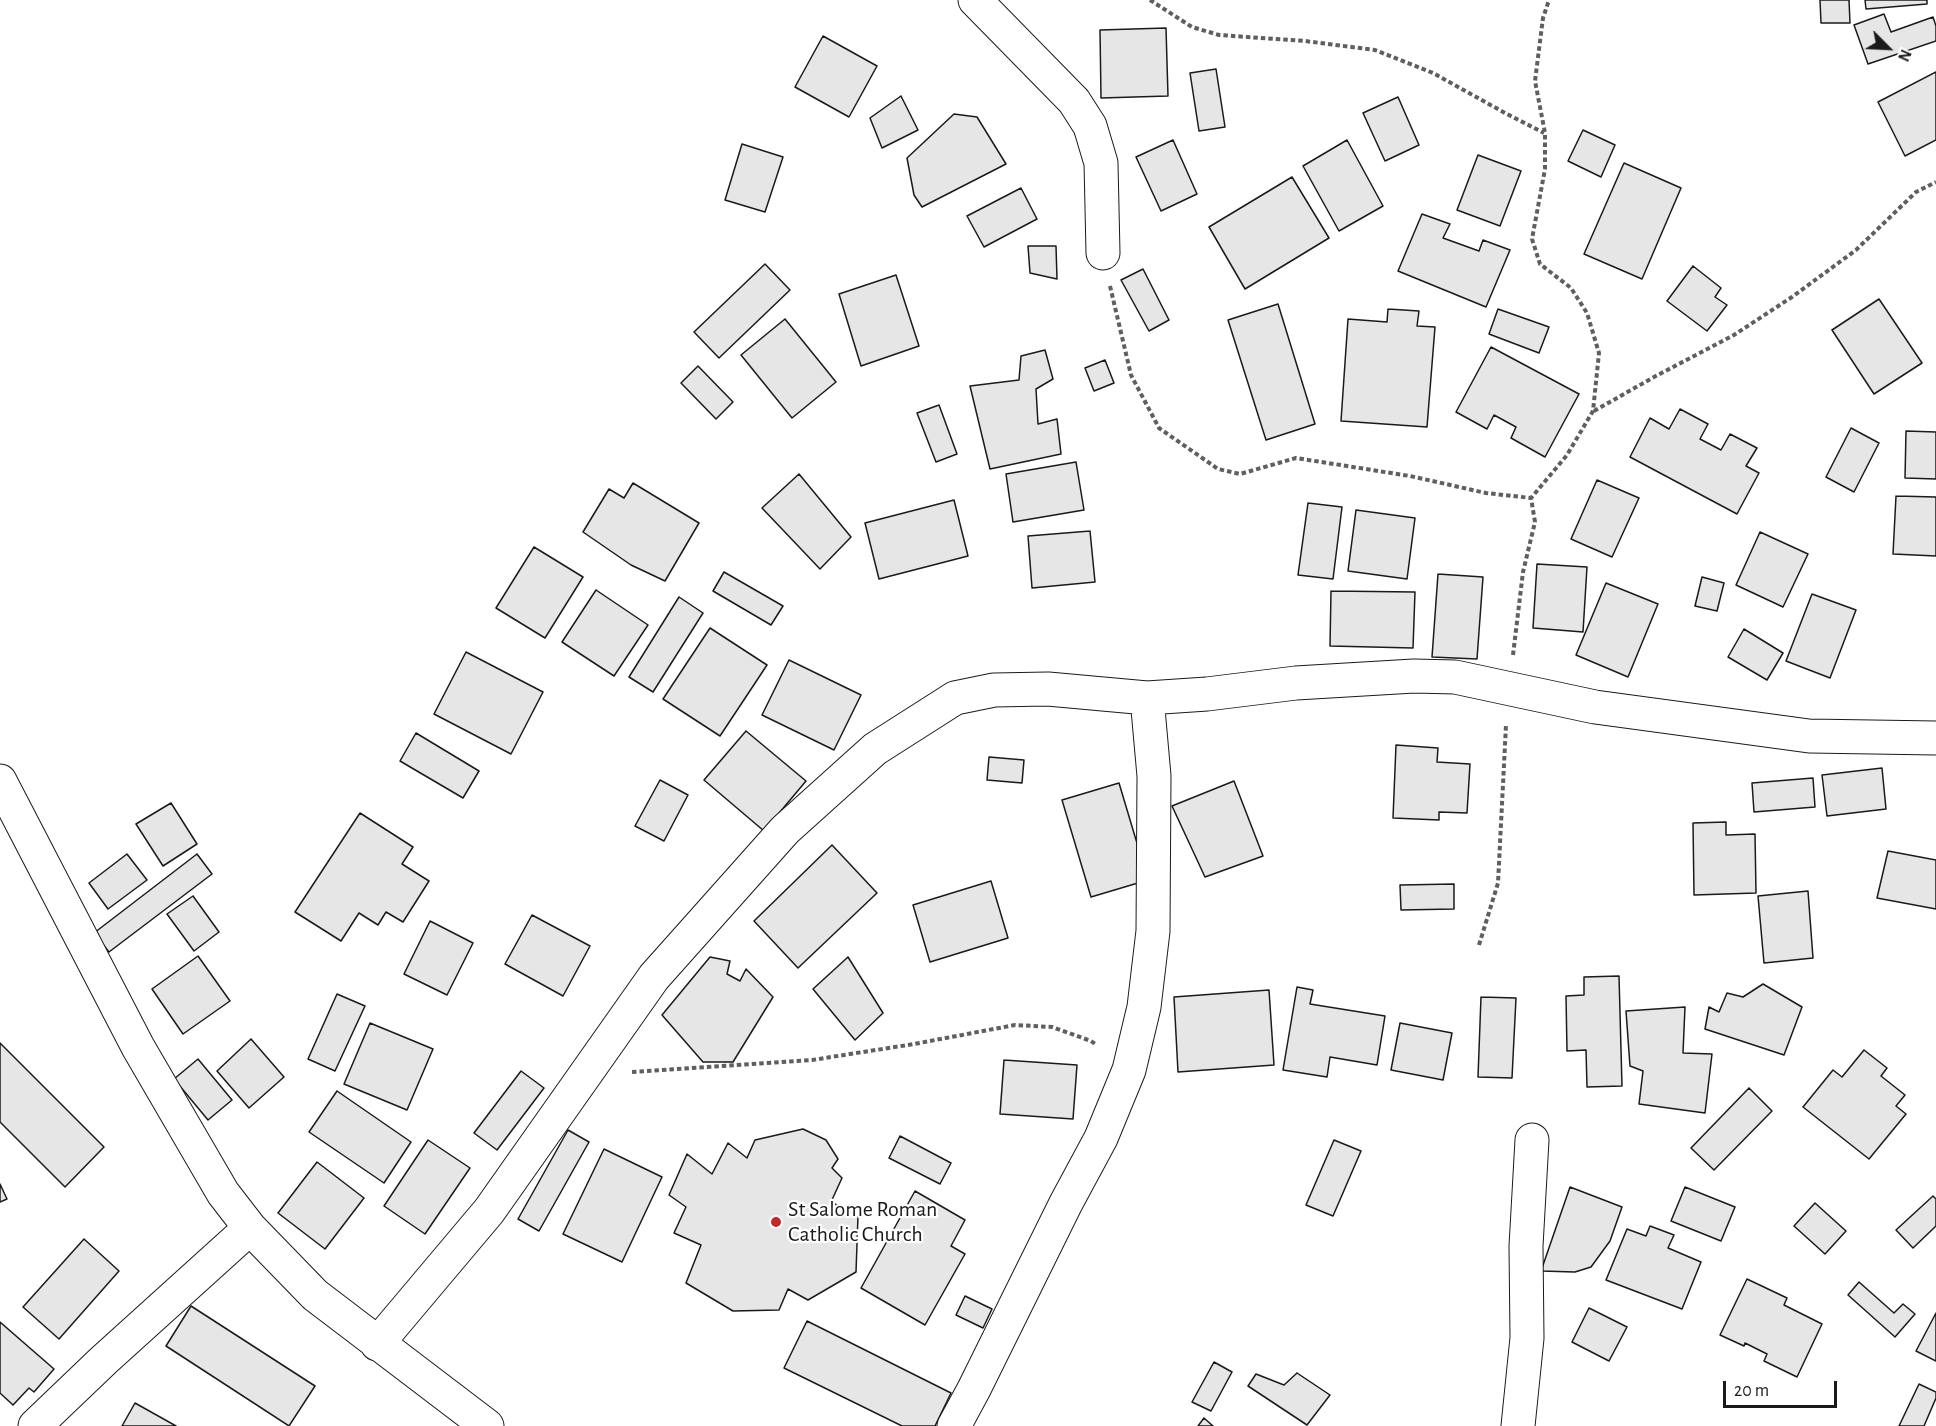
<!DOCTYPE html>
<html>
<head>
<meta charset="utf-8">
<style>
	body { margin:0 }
	#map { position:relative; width:1936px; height:1426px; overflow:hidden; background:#fff; font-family:"Alegreya Sans",sans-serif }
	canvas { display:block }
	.north { position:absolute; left:1858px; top:18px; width:60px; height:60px; -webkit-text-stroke:4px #fff; paint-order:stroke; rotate:114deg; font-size:16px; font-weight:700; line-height:24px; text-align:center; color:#1a1a1a }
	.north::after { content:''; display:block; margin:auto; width:21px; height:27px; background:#1a1a1a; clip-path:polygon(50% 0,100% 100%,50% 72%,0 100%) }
	.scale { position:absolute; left:1723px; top:1381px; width:114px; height:27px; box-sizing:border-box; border:3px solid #1a1a1a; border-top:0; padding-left:8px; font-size:18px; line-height:21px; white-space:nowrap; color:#1a1a1a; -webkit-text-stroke:4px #fff; paint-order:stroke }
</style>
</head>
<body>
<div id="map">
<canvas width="1936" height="1426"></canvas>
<div class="north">N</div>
<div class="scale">20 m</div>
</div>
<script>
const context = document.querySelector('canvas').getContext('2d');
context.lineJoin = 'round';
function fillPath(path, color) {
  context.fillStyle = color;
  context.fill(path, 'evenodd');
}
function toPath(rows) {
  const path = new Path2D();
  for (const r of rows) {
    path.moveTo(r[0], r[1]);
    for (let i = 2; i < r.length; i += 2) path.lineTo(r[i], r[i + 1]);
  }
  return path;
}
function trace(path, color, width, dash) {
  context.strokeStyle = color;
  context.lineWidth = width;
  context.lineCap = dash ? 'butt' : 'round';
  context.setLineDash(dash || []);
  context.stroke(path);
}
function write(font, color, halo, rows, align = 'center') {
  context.font = font + ' "Alegreya Sans",sans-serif';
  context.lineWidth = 4.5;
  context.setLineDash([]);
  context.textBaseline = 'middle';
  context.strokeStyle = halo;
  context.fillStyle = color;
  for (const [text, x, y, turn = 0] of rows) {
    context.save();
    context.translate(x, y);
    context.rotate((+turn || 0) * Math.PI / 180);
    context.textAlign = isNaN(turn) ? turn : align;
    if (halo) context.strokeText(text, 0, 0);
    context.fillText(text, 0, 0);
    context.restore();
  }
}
const building = toPath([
	[1820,0,1849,0,1850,23,1821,23,1820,0],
	[1865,0,1927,0,1927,4,1866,9,1865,0],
	[1884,14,1891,32,1933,17,1936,26,1936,41,1868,64,1854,25,1884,14],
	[1166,28,1168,96,1101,98,1100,30,1166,28],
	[823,36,877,66,849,117,795,87,823,36],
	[1216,69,1225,127,1199,131,1190,73,1216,69],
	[1936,72,1936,140,1905,156,1878,102,1936,72],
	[901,96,918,130,882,148,870,118,901,96],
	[1398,97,1419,145,1385,161,1363,113,1398,97],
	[954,114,977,117,1006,164,922,207,914,195,907,158,954,114],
	[1583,130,1615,145,1601,177,1568,161,1583,130],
	[1173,140,1197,194,1161,211,1136,157,1173,140],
	[1347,140,1383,206,1339,231,1303,166,1347,140],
	[742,144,783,157,765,212,725,200,742,144],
	[1478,155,1521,171,1500,226,1457,210,1478,155],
	[1624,163,1681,188,1642,279,1584,254,1624,163],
	[1292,177,1329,238,1245,289,1209,227,1292,177],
	[1021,188,1037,219,984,247,967,216,1021,188],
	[1422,214,1450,224,1443,238,1479,251,1483,240,1510,250,1486,307,1398,271,1422,214],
	[1028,246,1056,246,1057,279,1030,273,1028,246],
	[765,264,790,290,719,358,694,332,765,264],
	[1693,266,1721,288,1715,297,1727,305,1707,331,1667,301,1693,266],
	[1143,269,1169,320,1149,331,1121,280,1143,269],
	[896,275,919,346,861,366,839,294,896,275],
	[1879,299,1922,363,1874,394,1832,330,1879,299],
	[1278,304,1315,424,1266,440,1228,320,1278,304],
	[1388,309,1419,311,1417,326,1435,327,1427,427,1341,421,1348,319,1387,322,1388,309],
	[1498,309,1549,327,1539,353,1489,334,1498,309],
	[785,319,836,382,792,418,741,355,785,319],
	[1491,347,1579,394,1545,457,1511,438,1516,427,1494,415,1487,429,1456,412,1491,347],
	[1045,350,1053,379,1036,389,1038,424,1057,419,1061,454,990,469,970,386,1019,380,1021,356,1045,350],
	[1105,360,1114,383,1094,391,1085,368,1105,360],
	[698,366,733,402,716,419,681,383,698,366],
	[939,405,957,454,936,462,917,413,939,405],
	[1680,409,1708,424,1700,439,1721,450,1730,434,1757,448,1746,466,1759,473,1737,514,1630,457,1650,418,1669,429,1680,409],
	[1851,428,1879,443,1854,492,1826,477,1851,428],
	[1906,431,1936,432,1936,479,1905,478,1906,431],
	[1076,462,1084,510,1013,522,1006,474,1076,462],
	[799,474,851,537,820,569,762,508,799,474],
	[1597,480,1639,498,1612,557,1571,539,1597,480],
	[633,483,699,523,665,581,631,565,583,532,609,489,624,498,633,483],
	[1896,496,1936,497,1936,556,1893,554,1896,496],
	[954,500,968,556,879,579,865,523,954,500],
	[1308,503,1342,507,1333,579,1298,575,1308,503],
	[1356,510,1415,518,1407,579,1348,571,1356,510],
	[1090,531,1095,582,1032,588,1028,536,1090,531],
	[1760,532,1808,554,1783,607,1736,585,1760,532],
	[534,547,583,577,545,638,496,608,534,547],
	[1537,564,1587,567,1583,632,1533,628,1537,564],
	[724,572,783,606,771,625,713,591,724,572],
	[1438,574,1483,577,1477,659,1432,657,1438,574],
	[1702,577,1724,583,1717,611,1695,606,1702,577],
	[1606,583,1658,604,1628,677,1576,655,1606,583],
	[596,590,648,625,614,676,562,642,596,590],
	[1331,591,1415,592,1413,648,1330,646,1331,591],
	[1812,594,1856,610,1830,678,1786,661,1812,594],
	[679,597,703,613,653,692,629,677,679,597],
	[710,628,767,665,720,736,663,699,710,628],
	[1744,629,1783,653,1767,680,1728,657,1744,629],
	[466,652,543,692,511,754,434,714,466,652],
	[789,660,861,695,834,750,762,715,789,660],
	[746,731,806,781,764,831,704,780,746,731],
	[416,733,479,771,463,798,400,761,416,733],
	[1396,745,1438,748,1437,762,1470,764,1467,813,1439,812,1439,820,1393,818,1396,745],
	[989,757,1024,760,1022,783,987,780,989,757],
	[1882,768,1886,809,1827,816,1822,775,1882,768],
	[1813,778,1815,807,1754,812,1752,783,1813,778],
	[660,780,688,795,664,841,635,826,660,780],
	[1234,781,1263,856,1205,877,1172,806,1234,781],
	[1119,783,1148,880,1091,897,1062,800,1119,783],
	[171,803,197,844,163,866,136,824,171,803],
	[360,813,413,847,402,864,429,881,403,922,386,912,378,925,359,913,341,941,295,912,360,813],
	[1726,822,1726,835,1755,834,1756,893,1694,895,1693,823,1726,822],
	[832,845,877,893,798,968,754,921,832,845],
	[1888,851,1936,860,1936,909,1877,898,1888,851],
	[127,854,147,880,108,909,89,883,127,854],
	[197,854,212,874,109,952,94,933,197,854],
	[991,881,1008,938,930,962,913,905,991,881],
	[1454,884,1454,909,1401,910,1400,885,1454,884],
	[1808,891,1813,958,1764,963,1758,896,1808,891],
	[193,896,219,932,194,951,167,914,193,896],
	[532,915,590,946,563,996,505,964,532,915],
	[430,921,473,943,447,995,404,974,430,921],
	[198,956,230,1001,183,1034,152,989,198,956],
	[710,957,730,961,727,974,740,981,746,969,773,997,733,1062,703,1062,662,1015,710,957],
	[848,957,883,1013,855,1040,813,989,848,957],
	[1619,976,1622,1086,1587,1087,1586,1050,1567,1051,1566,996,1584,995,1584,977,1619,976],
	[1763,984,1802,1007,1784,1055,1705,1029,1709,1007,1719,1012,1727,993,1743,997,1763,984],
	[1297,987,1313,990,1310,1004,1385,1016,1377,1065,1330,1057,1327,1077,1283,1070,1297,987],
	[1269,990,1274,1065,1178,1072,1174,997,1269,990],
	[337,994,365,1006,335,1071,308,1059,337,994],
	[1481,997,1516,998,1512,1078,1478,1077,1481,997],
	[1685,1007,1683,1053,1712,1054,1705,1113,1639,1104,1643,1071,1630,1066,1626,1011,1685,1007],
	[370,1023,433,1049,407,1110,344,1084,370,1023],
	[1400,1023,1452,1033,1443,1080,1391,1070,1400,1023],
	[251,1039,284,1077,249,1108,217,1071,251,1039],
	[0,1043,104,1147,65,1187,0,1122,0,1043],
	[1864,1050,1887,1068,1881,1076,1905,1095,1896,1106,1906,1114,1869,1159,1803,1107,1833,1070,1842,1077,1864,1050],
	[198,1059,232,1100,208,1120,174,1079,198,1059],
	[1004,1060,1077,1065,1073,1119,1000,1114,1004,1060],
	[521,1071,544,1088,497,1150,474,1133,521,1071],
	[1749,1088,1772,1111,1714,1170,1691,1148,1749,1088],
	[337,1091,411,1142,384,1183,309,1132,337,1091],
	[803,1129,826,1140,838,1159,832,1168,842,1178,831,1202,858,1216,856,1272,808,1300,788,1289,779,1310,733,1311,686,1283,701,1245,674,1233,686,1207,669,1195,687,1154,712,1174,728,1143,747,1158,755,1140,803,1129],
	[568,1130,589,1142,539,1231,518,1219,568,1130],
	[900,1136,951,1163,940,1184,889,1158,900,1136],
	[428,1140,470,1168,425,1234,384,1206,428,1140],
	[1334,1140,1361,1151,1333,1216,1306,1205,1334,1140],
	[604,1149,662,1177,622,1262,563,1234,604,1149],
	[317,1162,364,1198,325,1249,278,1213,317,1162],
	[0,1184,7,1199,0,1202,0,1184],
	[1570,1187,1622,1207,1610,1241,1591,1267,1575,1272,1541,1271,1570,1187],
	[1685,1187,1735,1207,1721,1241,1671,1221,1685,1187],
	[915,1191,965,1220,951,1246,965,1254,925,1325,861,1288,915,1191],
	[1933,1196,1936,1199,1936,1226,1913,1248,1896,1230,1933,1196],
	[1815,1203,1846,1231,1825,1254,1794,1226,1815,1203],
	[1650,1226,1674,1235,1668,1248,1701,1262,1682,1309,1606,1280,1627,1229,1646,1236,1650,1226],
	[84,1239,119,1271,59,1339,23,1307,84,1239],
	[1747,1279,1787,1298,1784,1305,1822,1324,1797,1377,1764,1361,1767,1354,1745,1343,1744,1346,1720,1335,1747,1279],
	[1859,1282,1894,1313,1903,1304,1915,1314,1895,1337,1848,1295,1859,1282],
	[965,1296,992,1309,983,1328,956,1315,965,1296],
	[191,1306,315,1386,289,1426,166,1346,191,1306],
	[1589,1308,1627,1327,1609,1361,1572,1342,1589,1308],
	[1936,1313,1936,1361,1916,1351,1936,1313],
	[807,1321,951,1393,935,1426,902,1426,784,1368,807,1321],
	[0,1322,54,1369,34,1392,29,1388,13,1405,0,1393,0,1322],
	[1214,1362,1232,1372,1211,1411,1192,1402,1214,1362],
	[1297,1373,1330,1395,1307,1425,1248,1386,1256,1374,1284,1385,1297,1373],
	[1919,1384,1936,1392,1936,1398,1924,1426,1899,1426,1919,1384],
	[135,1403,176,1426,122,1426,135,1403],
	[1204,1418,1213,1426,1198,1426,1204,1418]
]);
fillPath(building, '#e6e6e6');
trace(building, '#1a1a1a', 1.5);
const minor = toPath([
	[975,0,1074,101,1090,126,1101,163,1103,253],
	[0,781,138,1047,223,1193,250,1228,315,1295,487,1426],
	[377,1344,489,1211,654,977,785,830,875,749,955,698,994,690,1048,689,1147,698,1207,694,1296,683,1414,676,1455,677,1595,707,1809,736,1936,738],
	[35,1426,104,1360,250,1228],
	[954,1426,974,1389,1066,1203,1101,1138,1129,1070,1144,1007,1153,931,1154,776,1147,698],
	[1518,1426,1527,1338,1526,1246,1532,1140]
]);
trace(minor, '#1a1a1a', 35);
trace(toPath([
	[1150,0,1192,27,1219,35,1305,41,1375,50,1433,73,1505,113,1544,133],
	[1110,286,1131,375,1159,428,1218,469,1240,474,1296,458,1410,476,1486,493,1531,498],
	[1594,411,1654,377,1734,335,1792,297,1856,250,1916,192,1936,182],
	[1513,655,1523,572,1535,522,1531,498,1567,455,1593,411,1599,353,1587,313,1571,288,1540,264,1532,239,1545,169,1545,133,1535,81,1543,18,1549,0],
	[1479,945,1498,883,1506,725],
	[632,1072,812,1060,914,1044,1015,1025,1052,1027,1091,1041,1097,1045]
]), '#5f5f5f', 4, [4.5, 3]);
trace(minor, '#fff', 33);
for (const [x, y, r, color] of [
	[776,1222,6,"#c62828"]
]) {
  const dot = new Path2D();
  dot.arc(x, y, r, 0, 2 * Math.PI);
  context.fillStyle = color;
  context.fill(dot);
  trace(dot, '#fff', 2);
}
write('22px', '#1a1a1a', '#fff', [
	["St Salome Roman",788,1209],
	["Catholic Church",788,1234]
], 'left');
</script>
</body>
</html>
